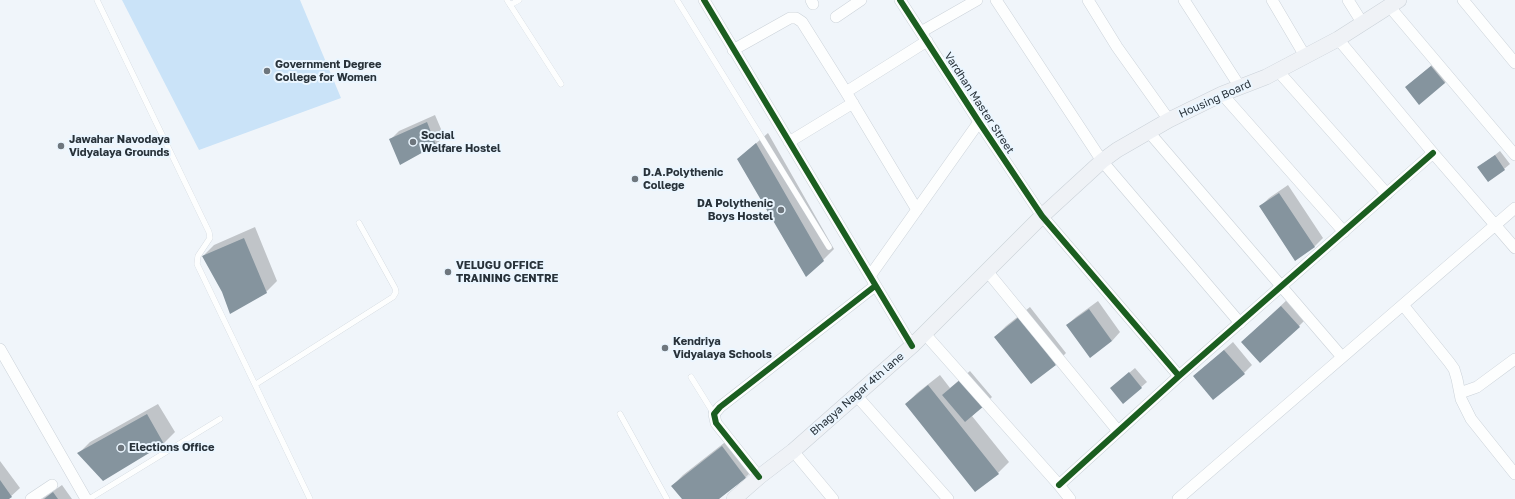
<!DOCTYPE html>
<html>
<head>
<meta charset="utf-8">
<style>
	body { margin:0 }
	canvas { display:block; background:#f0f5fa }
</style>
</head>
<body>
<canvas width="1515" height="499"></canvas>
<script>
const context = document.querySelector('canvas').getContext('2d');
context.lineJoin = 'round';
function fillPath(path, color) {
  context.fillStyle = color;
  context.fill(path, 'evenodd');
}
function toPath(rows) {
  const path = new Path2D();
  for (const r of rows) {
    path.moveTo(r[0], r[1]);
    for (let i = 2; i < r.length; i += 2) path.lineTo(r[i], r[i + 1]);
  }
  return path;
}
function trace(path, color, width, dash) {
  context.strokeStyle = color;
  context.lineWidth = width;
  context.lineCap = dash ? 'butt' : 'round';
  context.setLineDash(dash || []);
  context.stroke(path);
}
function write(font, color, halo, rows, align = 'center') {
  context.font = font + ' "Golos Text",sans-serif';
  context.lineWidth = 4;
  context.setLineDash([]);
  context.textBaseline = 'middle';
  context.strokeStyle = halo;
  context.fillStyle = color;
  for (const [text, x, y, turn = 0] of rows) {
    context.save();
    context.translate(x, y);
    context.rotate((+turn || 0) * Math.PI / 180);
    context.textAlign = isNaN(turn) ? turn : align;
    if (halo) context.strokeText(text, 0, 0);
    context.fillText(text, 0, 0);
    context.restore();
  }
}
fillPath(toPath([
	[122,0,300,0,341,98,199,150]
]), '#cae3f8');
fillPath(toPath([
	[1440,58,1453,74,1445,83,1406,87],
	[435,115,444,136,436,145,391,139,399,131],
	[768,133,834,249,823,260,738,159],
	[1500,151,1510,164,1504,169,1478,168],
	[1288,185,1323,238,1315,246,1296,259,1261,206,1269,198],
	[255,227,277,281,266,292,223,292,203,256,214,245],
	[1289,298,1307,318,1299,326,1242,342],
	[1098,301,1120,332,1112,341,1067,325,1076,317],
	[1030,307,1066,353,1055,364,995,337,1006,326],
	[1233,342,1252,365,1244,373,1203,368],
	[1135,368,1147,382,1123,403,1117,383],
	[970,371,992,397,972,416,1009,462,998,473,906,404,917,393,940,375,950,388],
	[158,404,175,432,164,443,103,479,79,453,90,442],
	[733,436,756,467,746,477,718,499,683,499,672,486,683,475],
	[0,461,20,488,8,499,0,499],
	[62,485,72,499,42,499]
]), '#0003');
fillPath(toPath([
	[1431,66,1445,83,1419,105,1405,87],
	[427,122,436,145,400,165,389,139],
	[756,143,824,261,806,277,737,159],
	[1495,155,1505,170,1488,182,1477,167],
	[1279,193,1315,247,1295,261,1259,206],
	[244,238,267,293,230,314,222,292,202,256],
	[1281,306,1300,327,1260,363,1241,342],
	[1089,309,1112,341,1090,358,1066,325],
	[1019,317,1056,365,1031,384,994,337],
	[1224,350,1245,374,1213,400,1193,376],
	[1129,372,1142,388,1123,404,1110,388],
	[961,379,984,406,965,422,942,395],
	[928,385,999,474,975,492,905,404],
	[147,414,164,444,103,481,77,453],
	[722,446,746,478,719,499,682,499,671,486],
	[0,480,12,497,9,499,0,499],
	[53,492,58,499,44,499]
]), '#85949e');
const lane = toPath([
	[97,0,209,232,210,238,198,256,197,264,310,499],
	[507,0,561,84],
	[677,0,829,247],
	[510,5,519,0],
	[691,377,714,414],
	[256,384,393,297,396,292,395,288,359,223],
	[620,414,667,499],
	[89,499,220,419]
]);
const street = toPath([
	[704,0,912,346],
	[811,0,813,4],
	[900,0,979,122,1042,216,1179,376],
	[996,0,1102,161,1240,323],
	[1088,0,1117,47,1169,120],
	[1184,0,1240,87],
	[1272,0,1305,56],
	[1348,0,1363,24],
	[1463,0,1515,63],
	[1389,6,1515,155],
	[836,17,861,0],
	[921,32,977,0],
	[1338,39,1433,153,1515,248],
	[733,50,790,18,796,18,802,22,846,92,917,210],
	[1278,71,1387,194],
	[846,92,927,41],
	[1222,94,1344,232],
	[1148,131,1342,357],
	[789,142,853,103],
	[987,271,1118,431],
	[870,276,979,122],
	[1403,305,1449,362,1454,369,1457,379,1461,399,1471,419,1515,474],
	[925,334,1059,485,1070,499],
	[0,349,86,499],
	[1460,393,1477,387,1515,359],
	[856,395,948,499],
	[793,451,833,499],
	[759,477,716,423,714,414,720,407,875,286],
	[1059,485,1179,376,1433,153],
	[31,499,52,485],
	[1178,499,1515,208]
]);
const secondary = toPath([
	[734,499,759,477,793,451,912,346,1042,216,1102,161,1117,150,1169,120,1222,94,1266,77,1338,39,1399,0]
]);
trace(lane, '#cbd2d9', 6);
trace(street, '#cbd2d9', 12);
trace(secondary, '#cbd2d9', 16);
trace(lane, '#fdfefe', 5.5);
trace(street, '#fdfefe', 11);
trace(secondary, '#eff2f6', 15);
trace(toPath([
	[704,0,912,346],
	[900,0,979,122,1042,216,1179,376],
	[759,477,716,423,714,414,720,407,875,286],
	[1059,485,1179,376,1433,153]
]), '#1b5e20', 6);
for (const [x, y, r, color] of [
	[267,71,4,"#6e767d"],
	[413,142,4,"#6e767d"],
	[61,146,4,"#6e767d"],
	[635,179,4,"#6e767d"],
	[781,210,4,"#6e767d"],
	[448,272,4,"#6e767d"],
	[665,348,4,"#6e767d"],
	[121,448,4,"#6e767d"]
]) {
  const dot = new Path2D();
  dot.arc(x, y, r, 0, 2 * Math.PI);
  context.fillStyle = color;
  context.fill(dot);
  trace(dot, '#ebf6ff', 1.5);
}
write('bold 11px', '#28323a', '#ebf6ff', [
	["Government Degree",275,65],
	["College for Women",275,78],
	["Social",421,136],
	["Welfare Hostel",421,149],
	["Jawahar Navodaya",69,140],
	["Vidyalaya Grounds",69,153],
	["D.A.Polythenic",643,173],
	["College",643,186],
	["DA Polythenic",773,204,"right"],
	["Boys Hostel",773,217,"right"],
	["VELUGU OFFICE",456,266],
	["TRAINING CENTRE",456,279],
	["Kendriya",673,342],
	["Vidyalaya Schools",673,355],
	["Elections Office",129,448]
], 'left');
write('11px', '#28323a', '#ebf6ff', [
	["Housing Board",1215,99,-24],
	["Vardhan Master Street",979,103,57],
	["Bhagya Nagar 4th lane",857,394,-41]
]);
</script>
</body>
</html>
